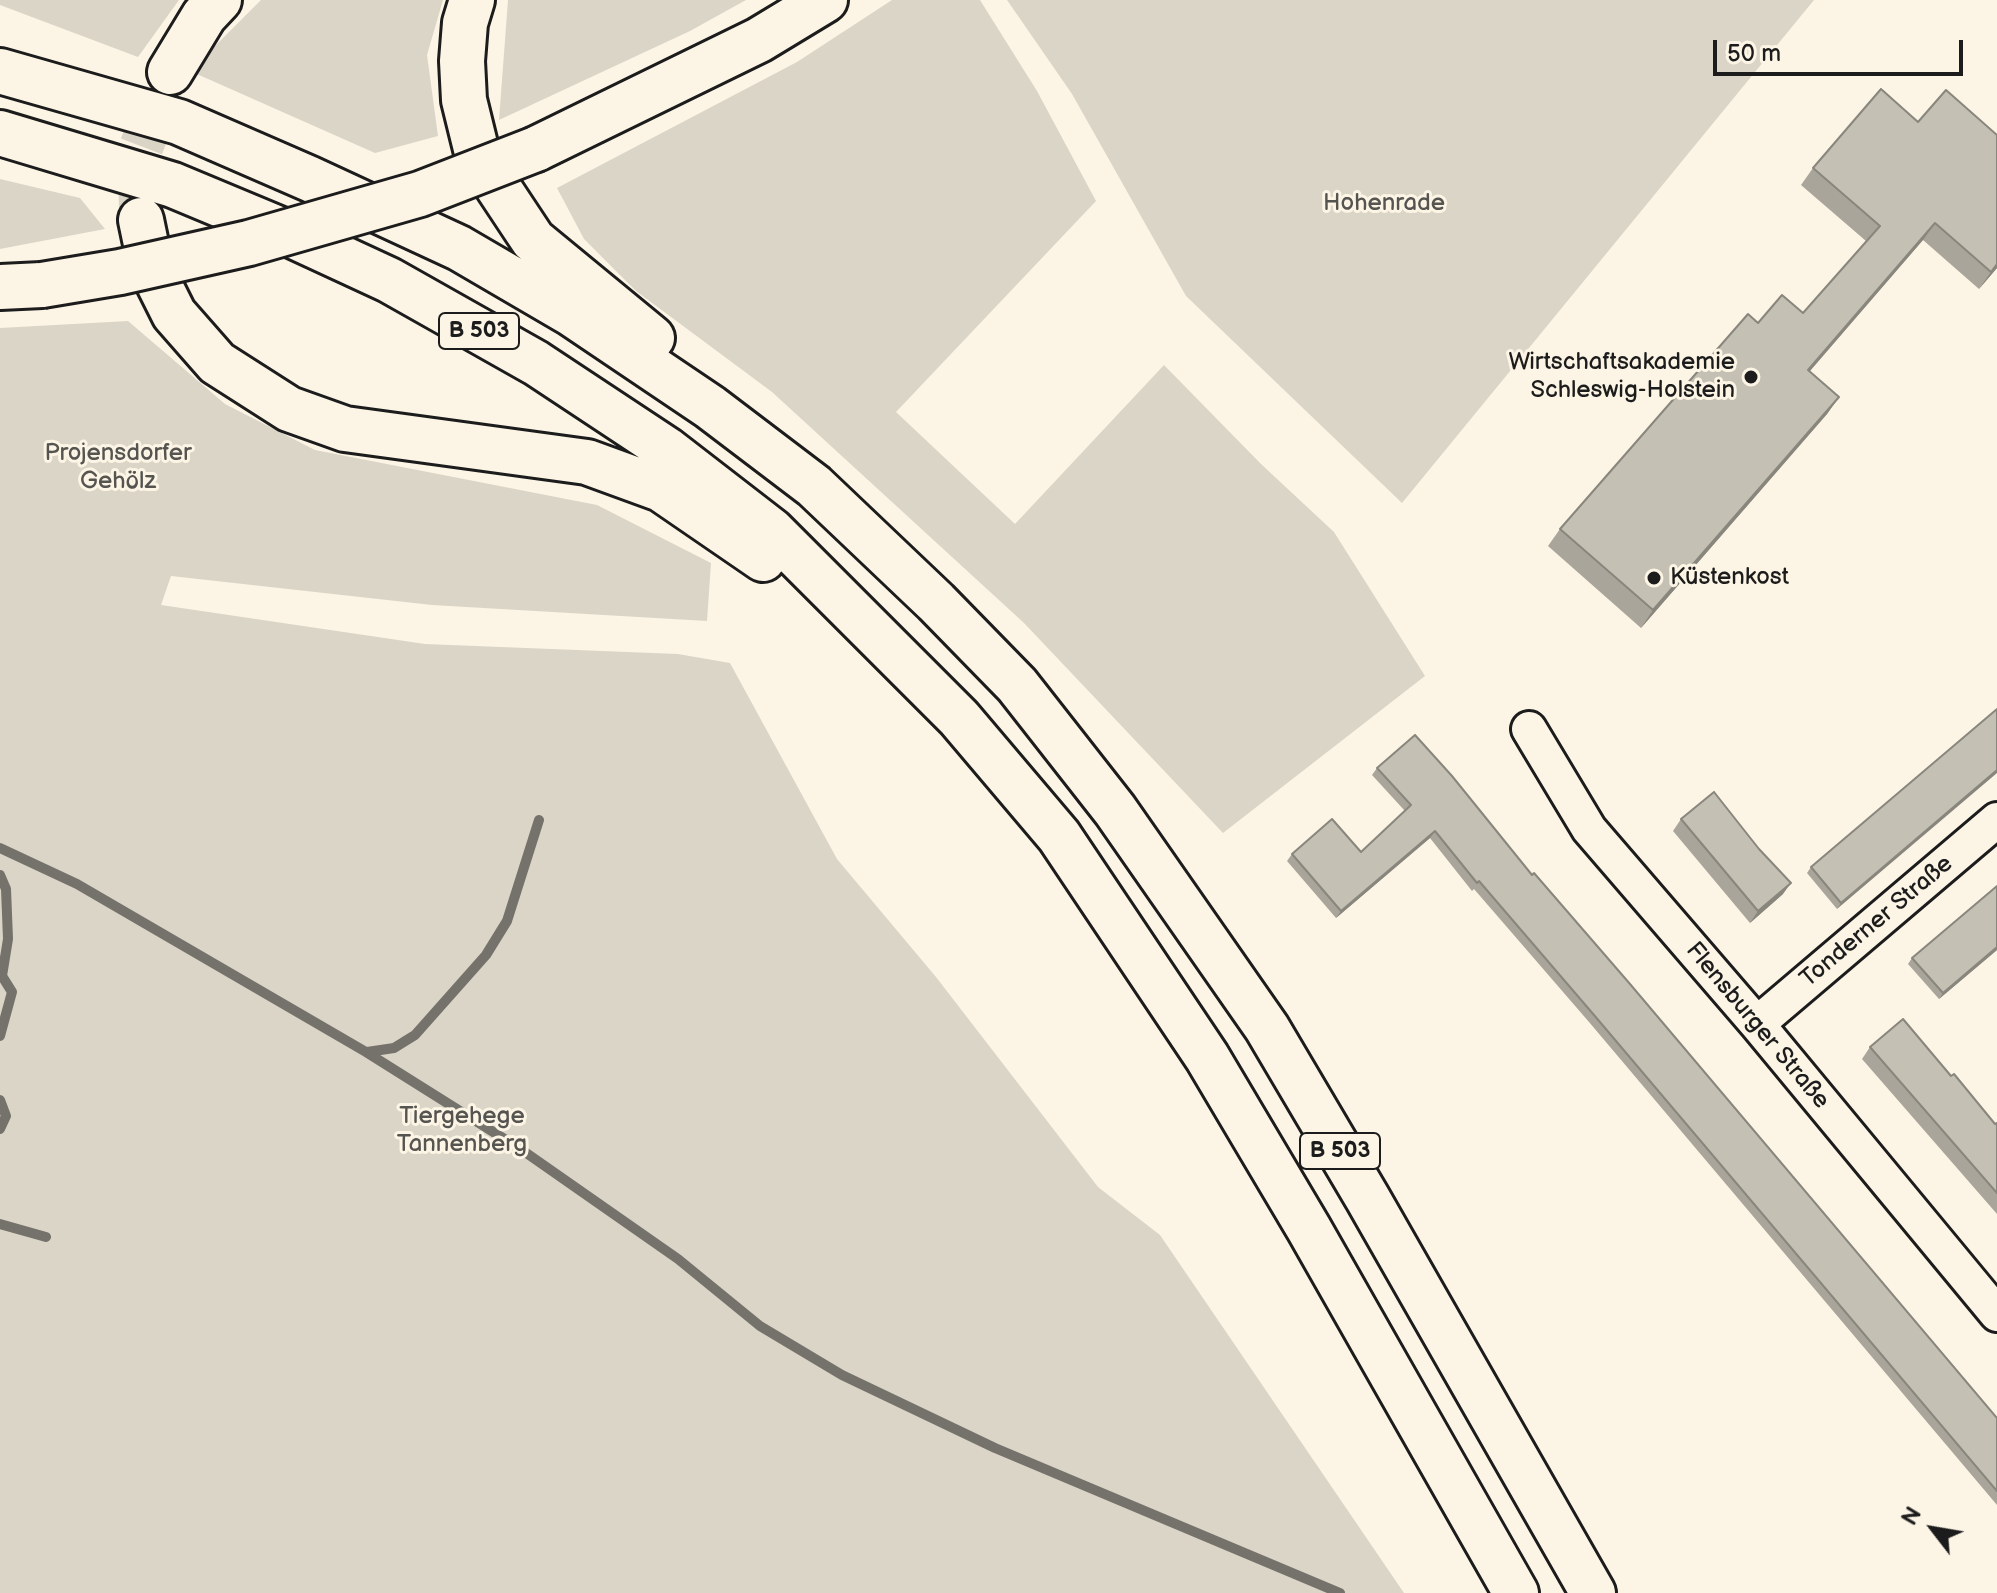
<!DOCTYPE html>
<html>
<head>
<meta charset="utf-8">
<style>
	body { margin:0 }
	#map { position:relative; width:1997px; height:1593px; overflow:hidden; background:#fcf5e5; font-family:"Balsamiq Sans",sans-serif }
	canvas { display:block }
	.north { position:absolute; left:1893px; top:1489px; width:80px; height:80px; -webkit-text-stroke:6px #fcf5e5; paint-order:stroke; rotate:301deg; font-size:22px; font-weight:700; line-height:32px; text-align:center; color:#1c1c1c }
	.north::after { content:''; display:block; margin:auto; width:28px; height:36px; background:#1c1c1c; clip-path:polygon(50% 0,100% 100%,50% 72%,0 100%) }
	.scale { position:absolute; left:1713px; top:40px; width:250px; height:36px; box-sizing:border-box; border:4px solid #1c1c1c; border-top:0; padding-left:10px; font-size:24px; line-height:28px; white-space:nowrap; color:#1c1c1c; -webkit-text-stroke:6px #fcf5e5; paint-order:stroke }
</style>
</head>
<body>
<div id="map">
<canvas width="1997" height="1593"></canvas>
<div class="north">N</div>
<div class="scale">50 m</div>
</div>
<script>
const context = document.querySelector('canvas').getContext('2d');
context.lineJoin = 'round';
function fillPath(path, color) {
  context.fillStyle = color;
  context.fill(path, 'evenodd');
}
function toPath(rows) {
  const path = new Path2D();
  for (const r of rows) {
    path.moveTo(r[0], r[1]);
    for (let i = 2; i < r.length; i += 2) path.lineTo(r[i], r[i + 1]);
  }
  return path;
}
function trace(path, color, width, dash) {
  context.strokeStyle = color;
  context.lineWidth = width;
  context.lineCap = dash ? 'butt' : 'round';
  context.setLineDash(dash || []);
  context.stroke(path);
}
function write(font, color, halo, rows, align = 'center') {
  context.font = font + ' "Balsamiq Sans",sans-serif';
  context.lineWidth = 6;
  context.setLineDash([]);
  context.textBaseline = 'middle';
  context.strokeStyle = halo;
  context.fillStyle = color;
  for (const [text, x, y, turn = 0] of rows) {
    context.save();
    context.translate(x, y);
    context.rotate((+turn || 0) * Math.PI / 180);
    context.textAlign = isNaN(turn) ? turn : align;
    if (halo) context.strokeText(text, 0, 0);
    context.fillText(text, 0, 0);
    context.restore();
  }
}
fillPath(toPath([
	[0,0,179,0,138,57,0,5],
	[261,0,443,0,427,55,438,136,375,153,190,71],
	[508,0,746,0,690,31,499,120],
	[892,0,980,0,1037,91,1096,201,896,412,1015,524,1164,365,1261,464,1334,532,1425,676,1223,833,1024,623,772,392,636,291,584,239,557,188,797,62],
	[1007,0,1814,0,1402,503,1186,296,1072,94],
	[0,179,80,198,105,229,0,249],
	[128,321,225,404,315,450,597,505,711,563,707,621,432,605,171,576,161,605,425,644,678,654,730,663,837,859,936,977,1098,1187,1160,1235,1404,1593,0,1593,0,328]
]), '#dbd5c8');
trace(toPath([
	[0,848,77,884,366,1052,522,1150,678,1259,760,1326,842,1375,995,1448,1340,1593],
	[0,875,6,889,8,939,2,976,12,992,0,1036],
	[367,1052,394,1048,415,1035,486,955,507,921,539,820],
	[0,1100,6,1116,0,1129],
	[0,1224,46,1237]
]), '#75726c', 10);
trace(toPath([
	[141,212,140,150,170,72]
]), '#dad4c7', 44, [44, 22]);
const minor = toPath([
	[1529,729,1589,829,1757,1024,1997,1314],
	[1757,1024,1997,820]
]);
const highway = toPath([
	[472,0,465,23,462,61,464,100,478,157,533,240,652,338],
	[0,71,179,122,310,179,459,248,572,314,710,407,814,486,936,602,1017,685,1115,810,1267,1028,1368,1199,1593,1593],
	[170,72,204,16,219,0],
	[0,133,173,185,281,230,389,280,536,363,666,449,772,531,959,718,1059,836,1207,1057,1309,1229,1516,1593],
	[536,149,759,40,825,0],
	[141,220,151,268,174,314,217,363,289,409,345,429,587,462,661,489,763,559],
	[0,287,42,285]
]);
trace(minor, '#1c1c1c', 40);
trace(highway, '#1c1c1c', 50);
trace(minor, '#fcf5e5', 34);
trace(highway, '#fcf5e5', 44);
const highwayBridge = toPath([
	[42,285,120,272,249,243,420,194,536,149]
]);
trace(highwayBridge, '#1c1c1c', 50, []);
trace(highwayBridge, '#fcf5e5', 44);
fillPath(toPath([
	[1918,122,1997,135,1997,268,1979,289,1923,240,1810,371,1839,397,1827,414,1641,628,1548,546,1560,529,1758,323,1803,313,1866,241,1801,185,1813,168],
	[1997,709,1837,909,1807,873,1811,867],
	[1377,768,1532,875,1997,1418,1997,1505,1589,1022,1474,889,1472,891,1430,838,1336,918,1287,861,1292,854,1361,852,1405,811,1372,775],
	[1681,819,1783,894,1750,923,1673,831],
	[1997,950,1939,999,1908,964,1912,958],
	[1870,1047,1951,1076,1995,1124,1997,1123,1997,1214,1862,1059]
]), '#a9a59a');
fillPath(toPath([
	[1935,223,1923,240,1796,387,1808,370],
	[1997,264,1997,268,1979,289,1991,272],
	[1839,397,1827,414,1641,628,1653,610],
	[1997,770,1997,773,1837,909,1841,903],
	[1435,831,1430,838,1336,918,1341,911],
	[1791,883,1783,894,1750,923,1758,911],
	[1997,947,1997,950,1939,999,1943,993]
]), '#89867d');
const building = toPath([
	[1881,89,1918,122,1946,90,1997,135,1997,264,1991,272,1935,223,1808,370,1839,397,1653,610,1560,529,1748,314,1758,323,1782,295,1803,313,1880,226,1813,168,1881,89],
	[1997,709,1997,770,1841,903,1811,867,1997,709],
	[1415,735,1452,776,1532,875,1534,873,1630,984,1997,1418,1997,1491,1594,1015,1479,881,1477,883,1435,831,1341,911,1292,854,1332,819,1361,852,1411,805,1377,768,1415,735],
	[1714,792,1759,849,1791,883,1758,911,1681,819,1714,792],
	[1997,886,1997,947,1943,993,1912,958,1997,886],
	[1903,1019,1951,1076,1954,1074,1995,1124,1997,1123,1997,1193,1870,1047,1903,1019]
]);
fillPath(building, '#c4c0b3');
trace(building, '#89867d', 2);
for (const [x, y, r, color] of [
	[1751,377,8,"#1c1c1c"],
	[1654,578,8,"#1c1c1c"]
]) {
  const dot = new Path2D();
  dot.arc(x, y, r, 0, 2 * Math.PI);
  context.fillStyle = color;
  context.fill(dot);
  trace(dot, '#fcf5e5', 3);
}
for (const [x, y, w] of [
	[479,331,80],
	[1340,1151,80]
]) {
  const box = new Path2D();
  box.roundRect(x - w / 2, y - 18, w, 36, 6);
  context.fillStyle = '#fcf5e5';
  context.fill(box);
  trace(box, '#1c1c1c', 2);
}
write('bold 22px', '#1c1c1c', null, [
	["B 503",479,331],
	["B 503",1340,1151]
]);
write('24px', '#555450', '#fcf5e5', [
	["Hohenrade",1384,204],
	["Projensdorfer",118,454],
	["Gehölz",118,482],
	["Tiergehege",462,1117],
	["Tannenberg",462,1145]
]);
write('24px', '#1c1c1c', '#fcf5e5', [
	["Wirtschaftsakademie",1735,363],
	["Schleswig-Holstein",1735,391],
	["Küstenkost",1670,578,"left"]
], 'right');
write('24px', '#1c1c1c', '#fcf5e5', [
	["Tonderner Straße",1877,922,-40],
	["Flensburger Straße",1757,1026,50]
]);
</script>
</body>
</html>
